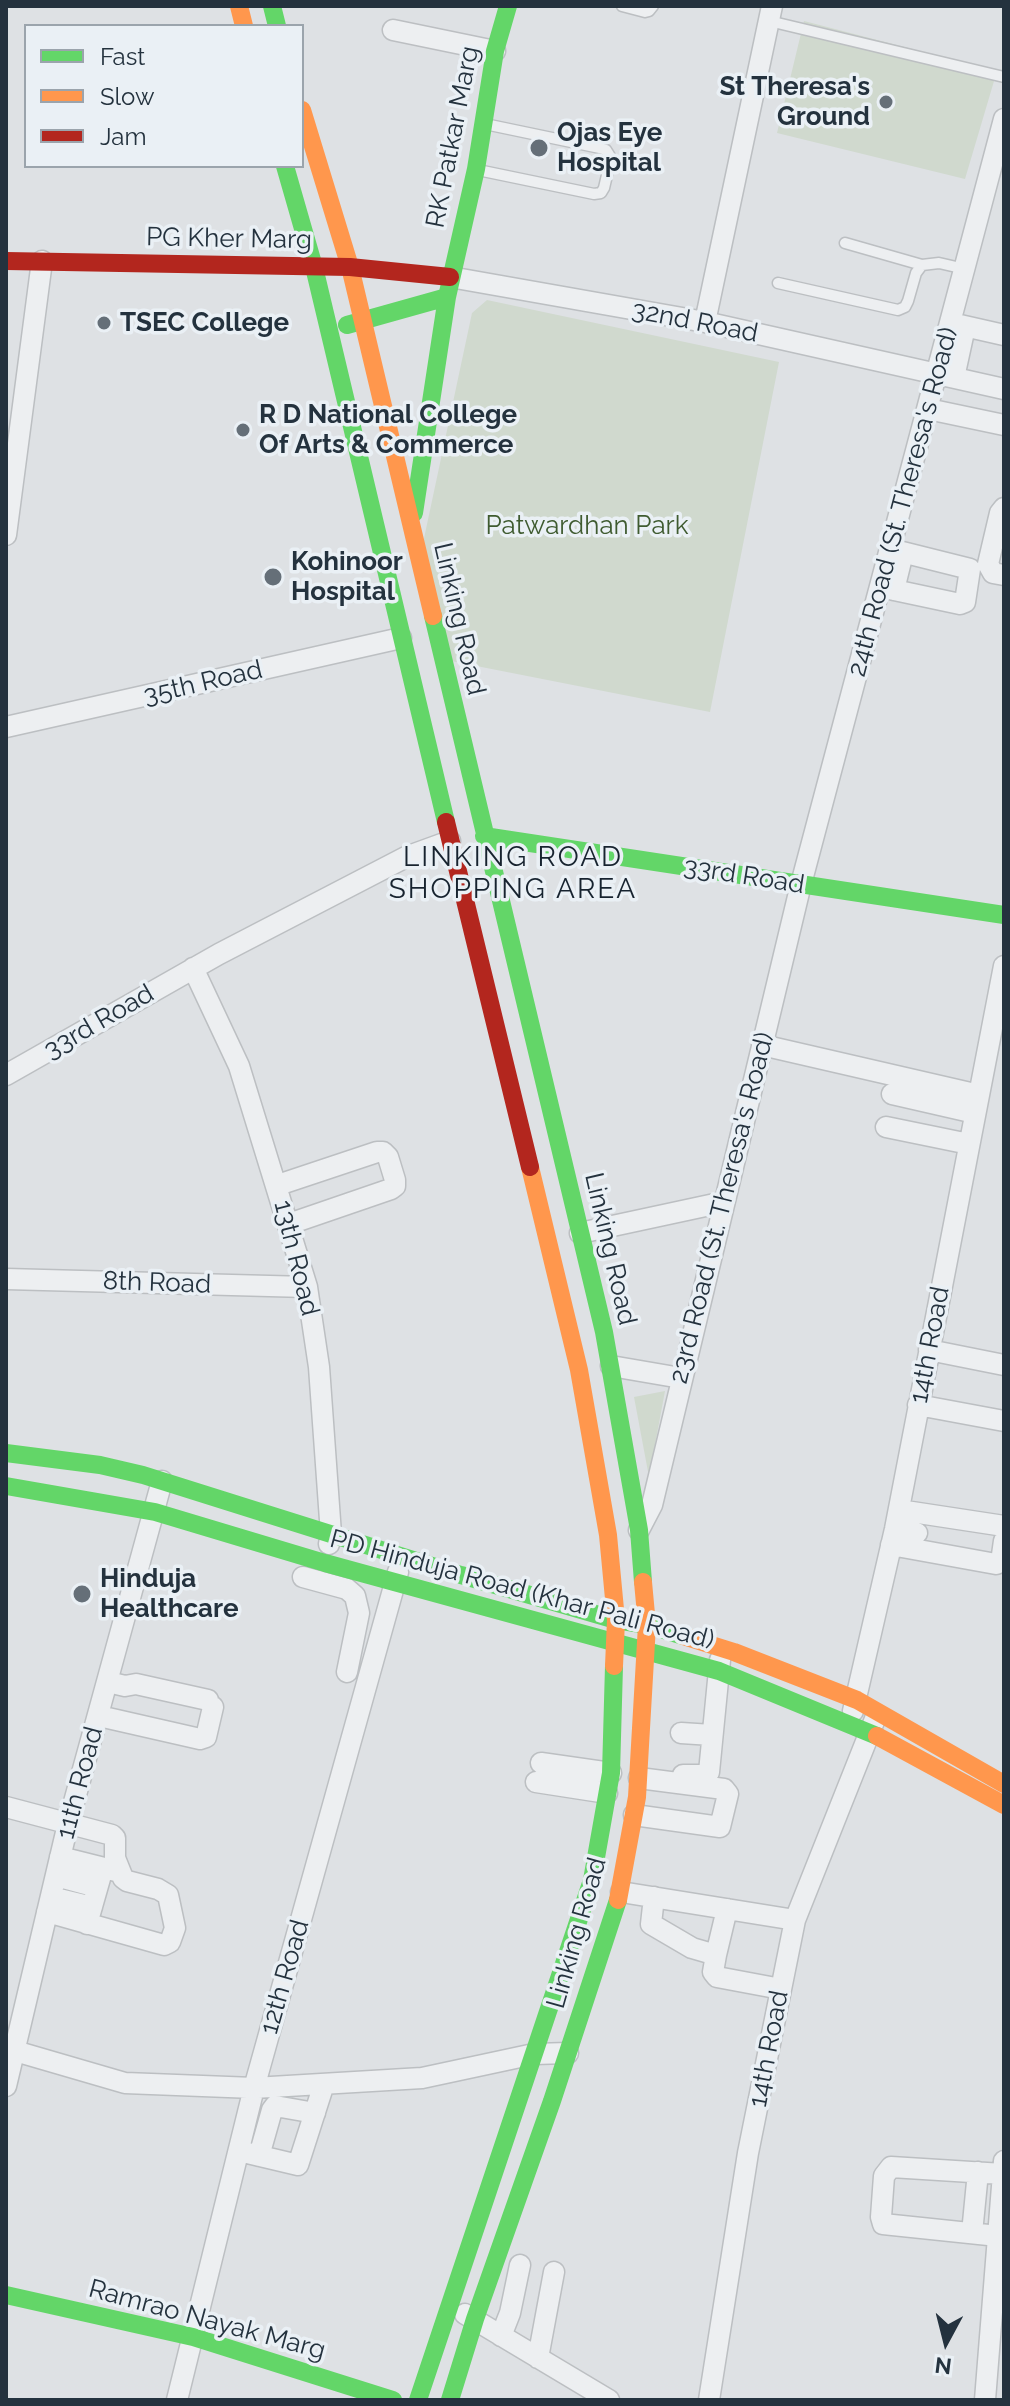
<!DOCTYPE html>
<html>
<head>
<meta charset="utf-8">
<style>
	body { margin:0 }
	#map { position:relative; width:1010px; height:2406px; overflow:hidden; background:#dee1e4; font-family:Raleway,sans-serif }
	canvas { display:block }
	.frame { position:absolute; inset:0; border:8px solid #24323e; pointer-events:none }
	.legend { position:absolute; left:24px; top:24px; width:280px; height:144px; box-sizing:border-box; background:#eaf0f5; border:2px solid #9ba4ac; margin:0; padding:10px 14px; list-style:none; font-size:24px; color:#24323e }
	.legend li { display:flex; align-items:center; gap:16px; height:40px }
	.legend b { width:40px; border:2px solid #9ba4ac }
	.north { position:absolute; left:906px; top:2302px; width:80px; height:80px; -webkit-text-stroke:6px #eaf0f5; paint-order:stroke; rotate:187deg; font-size:22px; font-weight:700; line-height:32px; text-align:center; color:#24323e }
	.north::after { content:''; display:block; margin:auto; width:28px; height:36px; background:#24323e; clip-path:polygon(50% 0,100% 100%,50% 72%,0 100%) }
</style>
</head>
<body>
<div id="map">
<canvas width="1010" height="2406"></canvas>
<div class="frame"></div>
<ul class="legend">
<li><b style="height:10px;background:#63d668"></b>Fast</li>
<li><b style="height:10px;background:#ff974d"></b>Slow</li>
<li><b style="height:10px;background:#b3261e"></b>Jam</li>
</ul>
<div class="north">N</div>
</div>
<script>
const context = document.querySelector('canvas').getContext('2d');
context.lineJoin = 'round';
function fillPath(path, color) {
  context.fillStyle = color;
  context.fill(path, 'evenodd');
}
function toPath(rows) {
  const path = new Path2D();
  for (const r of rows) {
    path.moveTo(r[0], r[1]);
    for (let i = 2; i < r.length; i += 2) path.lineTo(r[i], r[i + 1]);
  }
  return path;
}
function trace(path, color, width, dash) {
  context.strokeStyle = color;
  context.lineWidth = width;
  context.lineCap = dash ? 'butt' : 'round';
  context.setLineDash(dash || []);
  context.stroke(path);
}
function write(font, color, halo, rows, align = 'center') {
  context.font = font + ' Raleway,sans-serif';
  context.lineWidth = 7;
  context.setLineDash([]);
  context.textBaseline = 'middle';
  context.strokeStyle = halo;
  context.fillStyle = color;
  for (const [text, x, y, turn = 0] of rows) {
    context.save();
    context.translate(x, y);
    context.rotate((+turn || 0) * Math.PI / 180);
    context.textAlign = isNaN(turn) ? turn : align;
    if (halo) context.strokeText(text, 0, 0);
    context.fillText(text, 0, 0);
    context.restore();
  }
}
fillPath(toPath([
	[804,21,997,71,965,179,777,133],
	[487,300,779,362,710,712,451,661,423,543,472,313],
	[665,1391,649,1477,634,1397]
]), '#d0d9ce');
const lane = toPath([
	[622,6,645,12,649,11,653,6],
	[769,21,1004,77],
	[478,170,594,194,601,193,604,188,611,158,606,150,600,148,485,124],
	[845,243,922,265],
	[778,283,898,310,905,307,908,301,916,273,922,265,939,263,965,269]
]);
const street = toPath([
	[393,30,495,51],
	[450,277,705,322,1004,389],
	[705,322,772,6],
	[951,323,1004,335],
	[955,373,965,327],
	[928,409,1004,425],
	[1004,508,1000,513,988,564,993,573,1004,575],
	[6,535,42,261],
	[880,587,960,604,965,602,970,569,890,549],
	[894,590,903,553],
	[6,727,401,638],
	[193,968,239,1066,307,1287,319,1367,331,1534,329,1544],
	[762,1045,979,1095],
	[6,1075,219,954,406,857,450,841],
	[892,1094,975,1113],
	[886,1127,969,1144],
	[278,1185,377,1152,383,1152,388,1157,395,1180,395,1186,391,1189,289,1224],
	[580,1233,724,1202],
	[6,1279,307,1287],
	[929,1350,1004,1365],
	[611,1366,681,1378],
	[918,1405,1004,1421],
	[899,1510,1004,1526],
	[895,1529,917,1533],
	[639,1530,652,1505,801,884,1004,119],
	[891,1545,996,1564,1001,1562,1004,1541],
	[303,1577,347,1589,355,1596,359,1613,347,1672],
	[108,1682,125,1686,136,1684,208,1700],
	[853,1711,895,1529,1004,966],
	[99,1716,200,1739,206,1737,213,1707],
	[681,1733,712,1735],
	[541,1763,611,1773],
	[683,1775,705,1775,709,1772,720,1660],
	[536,1782,607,1793],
	[6,1807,112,1835,115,1838,115,1858,123,1878,127,1881,158,1889,168,1895,175,1928,170,1942,164,1945,47,1912],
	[634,1815,720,1827,728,1794,724,1789,639,1778],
	[60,1857,120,1872],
	[56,1876,97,1887],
	[621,1892,795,1920],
	[51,1897,92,1907],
	[654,1897,651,1924,692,1948,716,1955,727,1909],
	[87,1924,103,1868],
	[716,1955,713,1972,717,1977,781,1989],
	[6,2047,15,2051,125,2083,254,2088,422,2078,534,2054,568,2053],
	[6,2086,68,1824,162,1481],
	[239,2151,298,2165,324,2084],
	[259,2156,272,2110,275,2106,315,2113],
	[972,2233,978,2172],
	[998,2236,883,2224,881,2217,884,2176,891,2167,1003,2174],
	[465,2314,609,2400],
	[501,2336,510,2313,520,2265],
	[538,2358,554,2272],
	[177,2400,254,2088,398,1572],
	[709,2400,748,2153,795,1920,875,1719],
	[985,2400,1004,2161]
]);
trace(lane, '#bcbfc2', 13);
trace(street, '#bcbfc2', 23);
trace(lane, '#edeff1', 10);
trace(street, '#edeff1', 20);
trace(toPath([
	[272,6,277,26],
	[285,166,314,267,446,822],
	[347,325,447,297],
	[414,513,447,297,476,169,495,51,508,6],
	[433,616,604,1332,639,1530,643,1582],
	[484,836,1004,915],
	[6,1453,100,1465,143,1475,461,1575,616,1620,647,1625,683,1636],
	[6,1486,155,1512,325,1563,719,1671,877,1736],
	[6,2295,193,2337,393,2400],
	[418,2400,592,1880,611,1773,614,1666],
	[450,2400,475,2319,552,2101,618,1900]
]), '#63d668', 18);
trace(toPath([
	[239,6,244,26],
	[302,110,350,267,433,616],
	[530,1167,579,1370,608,1535,616,1620,614,1666],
	[683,1636,734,1652,857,1700,1004,1784],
	[877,1736,1004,1805],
	[618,1900,637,1797,647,1625,643,1582]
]), '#ff974d', 18);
trace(toPath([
	[6,261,350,267,450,277],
	[446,822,530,1167]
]), '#b3261e', 18);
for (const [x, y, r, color] of [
	[886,102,8,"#656f78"],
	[539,148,10,"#656f78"],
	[104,323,8,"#656f78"],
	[243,430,8,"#656f78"],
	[273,577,10,"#656f78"],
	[82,1594,10,"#656f78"]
]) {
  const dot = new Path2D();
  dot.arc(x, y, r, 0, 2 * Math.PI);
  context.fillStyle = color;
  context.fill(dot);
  trace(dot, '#eaf0f5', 3);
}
write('bold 26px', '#24323e', '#eaf0f5', [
	["St Theresa's",870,87,"right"],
	["Ground",870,117,"right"],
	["Ojas Eye",557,133],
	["Hospital",557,163],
	["TSEC College",120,323],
	["R D National College",259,415],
	["Of Arts & Commerce",259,445],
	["Kohinoor",291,562],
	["Hospital",291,592],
	["Hinduja",100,1579],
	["Healthcare",100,1609]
], 'left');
write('26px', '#24323e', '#eaf0f5', [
	["RK Patkar Marg",453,137,-79],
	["PG Kher Marg",229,239,1],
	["32nd Road",695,322,11],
	["24th Road (St. Theresa's Road)",903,502,-75],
	["Linking Road",459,619,77],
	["35th Road",203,683,-13],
	["33rd Road",744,876,9],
	["33rd Road",99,1022,-30],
	["23rd Road (St. Theresa's Road)",722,1208,-76],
	["Linking Road",610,1249,77],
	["13th Road",296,1258,76],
	["8th Road",157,1283,2],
	["14th Road",930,1345,-79],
	["PD Hinduja Road (Khar Pali Road)",522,1590,15],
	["11th Road",80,1783,-75],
	["Linking Road",577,1933,-74],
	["12th Road",285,1977,-74],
	["14th Road",769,2049,-79],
	["Ramrao Nayak Marg",207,2320,15]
]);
write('26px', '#3f5b30', '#eaf0f5', [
	["Patwardhan Park",587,526]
]);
context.letterSpacing = '2px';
write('28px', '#17232f', '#eaf0f5', [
	["LINKING ROAD",513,858],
	["SHOPPING AREA",513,890]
]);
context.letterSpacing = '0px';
</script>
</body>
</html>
